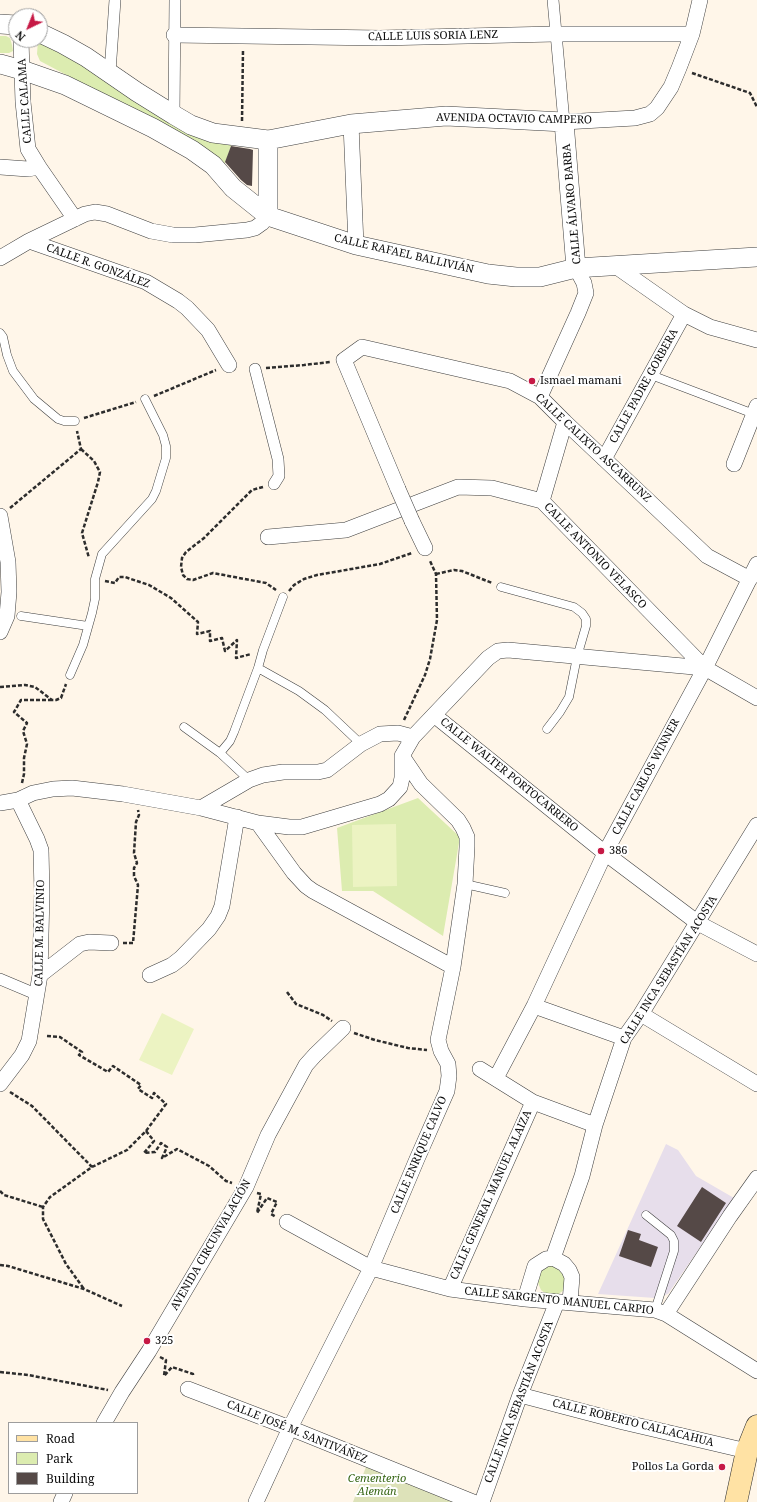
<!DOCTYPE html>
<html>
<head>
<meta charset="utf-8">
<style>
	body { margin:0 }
	#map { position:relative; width:757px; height:1502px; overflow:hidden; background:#fff6e9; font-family:"Noto Serif",serif }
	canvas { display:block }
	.legend { position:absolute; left:8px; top:1422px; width:130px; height:72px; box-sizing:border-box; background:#fff; border:1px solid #9d9d9d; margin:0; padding:5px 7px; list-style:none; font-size:12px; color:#0b0b0b }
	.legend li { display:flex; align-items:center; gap:8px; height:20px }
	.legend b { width:20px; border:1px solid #9d9d9d }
	.north { position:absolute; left:8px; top:8px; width:40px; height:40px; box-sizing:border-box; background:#fff; border:1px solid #9d9d9d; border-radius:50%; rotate:223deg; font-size:11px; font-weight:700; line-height:16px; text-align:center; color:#0b0b0b }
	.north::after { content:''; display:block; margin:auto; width:14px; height:18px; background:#c61945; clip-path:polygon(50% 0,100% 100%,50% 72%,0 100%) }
</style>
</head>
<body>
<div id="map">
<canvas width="757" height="1502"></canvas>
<ul class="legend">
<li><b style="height:5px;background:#ffe2a4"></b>Road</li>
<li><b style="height:11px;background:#dcecb0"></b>Park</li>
<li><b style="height:11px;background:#554947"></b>Building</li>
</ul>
<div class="north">N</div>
</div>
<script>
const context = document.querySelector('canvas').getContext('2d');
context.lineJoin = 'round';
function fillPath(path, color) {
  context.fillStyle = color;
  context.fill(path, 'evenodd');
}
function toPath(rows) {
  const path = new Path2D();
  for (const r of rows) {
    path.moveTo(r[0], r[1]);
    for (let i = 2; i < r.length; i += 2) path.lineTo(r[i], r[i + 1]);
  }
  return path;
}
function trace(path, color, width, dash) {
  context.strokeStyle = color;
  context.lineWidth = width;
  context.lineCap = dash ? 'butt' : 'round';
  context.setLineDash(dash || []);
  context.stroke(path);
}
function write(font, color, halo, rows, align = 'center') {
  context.font = font + ' "Noto Serif",serif';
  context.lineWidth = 4;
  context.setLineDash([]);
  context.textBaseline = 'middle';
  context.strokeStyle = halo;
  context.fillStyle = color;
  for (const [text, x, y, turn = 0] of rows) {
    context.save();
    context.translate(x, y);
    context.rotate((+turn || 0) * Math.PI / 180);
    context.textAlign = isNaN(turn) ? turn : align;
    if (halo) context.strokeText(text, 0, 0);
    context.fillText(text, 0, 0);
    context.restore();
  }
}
fillPath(toPath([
	[666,1144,678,1150,696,1176,734,1198,668,1294,655,1298,598,1294]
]), '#e7deeb');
fillPath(toPath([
	[0,36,6,36,10,38,12,45,13,51,9,53,0,53],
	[38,40,66,53,178,127,202,139,220,141,233,140,224,166,167,128,40,61,37,54],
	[418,798,460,837,443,936,373,891,342,891,337,828],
	[550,1266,553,1266,565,1274,564,1290,557,1295,546,1294,541,1290,538,1283,541,1271]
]), '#dcecb0');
fillPath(toPath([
	[367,1464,469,1502,353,1502]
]), '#dde2b9');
fillPath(toPath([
	[396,824,397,886,353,887,352,825],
	[162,1013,194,1029,172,1075,139,1060]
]), '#ecf3c2');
fillPath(toPath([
	[231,146,250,149,253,150,252,186,247,185,241,180,225,162],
	[702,1187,726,1203,701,1242,677,1226],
	[628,1230,641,1234,639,1240,658,1247,651,1267,619,1256]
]), '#554947');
const service = toPath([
	[0,333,3,337,7,355,13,371,34,399,58,419,64,421,75,421],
	[651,375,754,414],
	[501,587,574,607,582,613,586,619,586,626,577,657,569,697,560,712,547,729],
	[21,616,88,626],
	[258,668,299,691,325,710,361,744],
	[70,675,83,645,92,613,95,599,95,579,102,554,152,499,156,491,166,458,166,446,163,435,145,399],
	[184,727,220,753,249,780],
	[220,753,230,741,234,732,258,668,263,650,283,597],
	[465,884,505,893],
	[646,1215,671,1235,674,1241,674,1251,655,1310]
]);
const pedestrian = toPath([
	[553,0,564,122],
	[110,72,115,0],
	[174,115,175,0],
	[255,369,278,459,279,476,274,484],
	[0,979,38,995]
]);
const minor = toPath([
	[174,35,380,38,555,34,692,34],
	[21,40,23,102,28,149,39,167,75,219],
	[564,122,635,118,650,114,657,108,671,87,679,68,692,34,700,0],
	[351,124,356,245],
	[0,167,28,169,39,167],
	[29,241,146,282,178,301,187,308,208,330,229,365],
	[0,258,29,241,85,214,95,212,107,214,151,231,173,235,195,235,247,230,255,228,262,223,268,216],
	[614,265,684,314,710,327,757,340],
	[540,397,578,313,586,293,584,283,576,268],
	[604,459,684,314],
	[734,464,757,406],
	[398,489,344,360,362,347,510,381,540,397,565,422,707,556,750,579],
	[542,501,565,422],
	[0,516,8,562,9,592,7,616,0,632],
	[412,521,425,548],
	[268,537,346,530,458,487,492,488,542,501,705,668,757,698],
	[434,715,605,853,698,923,757,954],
	[0,803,18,800,33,793,53,789,72,788,123,794,201,808,258,823,289,827,302,827,380,804,389,799,400,787,402,778,402,756,413,737,488,658,498,651,508,650,705,668],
	[201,808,249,780,263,775,283,772,318,772,327,770,361,744,380,734,398,733,413,737],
	[258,823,294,873,306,886,313,891,453,967],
	[40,975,80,944,89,942,111,943],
	[150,975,172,965,181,958,209,929,218,916,222,906,237,817],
	[534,1006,624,1038],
	[641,1014,757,1084],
	[480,1069,533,1102,595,1125],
	[496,1078,534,1006,605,853,705,668,757,564],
	[0,1084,22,1055,29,1041,40,975,42,893,41,850,37,839,18,800],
	[287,1222,371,1268,450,1289,525,1299,655,1310,666,1314,757,1371],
	[553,1258,582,1176,595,1125,624,1038,641,1014,757,825],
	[450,1289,533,1102],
	[525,1299,535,1266,546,1259,553,1258,564,1264,569,1270,572,1277,570,1302],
	[666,1314,730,1216,757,1178],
	[188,1389,290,1428,473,1502],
	[520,1395,623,1422,747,1451],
	[104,1423,122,1392,149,1351,246,1187,268,1135,306,1065,315,1055,343,1028],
	[61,1502,65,1493],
	[256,1502,290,1428,371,1268,417,1159,447,1091,449,1076,448,1064,441,1051,438,1040,453,967,465,884,467,847,467,837,463,828,458,820,421,784,402,756],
	[482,1502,520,1395,557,1302]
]);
const tertiary = toPath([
	[0,24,16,25],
	[40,33,63,44,86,57,137,92,174,115,191,125,213,133,268,140,351,124,446,116,564,122,576,268],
	[0,64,22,70,65,85,153,128,192,150,213,165,233,188,268,216,356,245,488,274,516,277,540,277,576,268,757,257],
	[268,216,268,140]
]);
const secondary = toPath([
	[736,1502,747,1451,757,1426]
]);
trace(service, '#3e3e3e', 9);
trace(pedestrian, '#3e3e3e', 12);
trace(minor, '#3e3e3e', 16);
trace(tertiary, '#3e3e3e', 20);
trace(secondary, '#2d2d2d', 23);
trace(toPath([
	[692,73,750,93,757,107],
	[242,121,243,50],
	[266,368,304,365,330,362],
	[154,396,216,370],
	[84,418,136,402],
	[81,449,94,461,100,472,98,482,82,533,89,558],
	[263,487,252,490,204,538,186,552,182,558,181,567,183,575,187,579,193,580,213,573,266,583,276,590],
	[10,508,81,449,77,431],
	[436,574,454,570,462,571,492,583],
	[105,581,115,583,119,577,125,577,149,585,171,598,198,622,197,634,210,631,210,641,222,638,225,651,237,640,236,658,251,654],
	[289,591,294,585,304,579,317,575,380,564,412,553],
	[0,687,25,685,35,687,52,700,56,700,61,698,66,684],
	[404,720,425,675,430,659,437,620,436,574,430,561],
	[22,783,24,774,24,758,27,744,23,731,27,723,14,712,21,700,52,700],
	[123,943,133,943,138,885,134,876,134,868,137,863,134,853,136,822,139,815,138,810],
	[287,992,296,1004,323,1015,332,1021],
	[354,1033,375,1040,408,1048,427,1050],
	[47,1036,60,1037,82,1052,79,1055,108,1072,113,1066,141,1085,138,1089,152,1098,154,1093,166,1104,146,1131,127,1150,92,1167,50,1197,43,1207,43,1219,66,1264,84,1289],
	[10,1092,32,1106,92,1167],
	[146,1131,154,1141,144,1153,155,1152,161,1143,167,1147,162,1158,177,1149,209,1166,226,1181,232,1183],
	[0,1191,4,1195,43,1207],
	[257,1193,261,1194,257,1213,267,1198,277,1202,271,1214,276,1217],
	[0,1265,8,1266,84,1289,122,1306],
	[160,1357,166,1360,164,1376,172,1367,193,1374,193,1377],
	[0,1372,28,1375,108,1390]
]), '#2d2d2d', 2.5, [4, 2]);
trace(service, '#fff', 8);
trace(pedestrian, '#fff', 11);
trace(minor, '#fff', 15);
trace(tertiary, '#fff', 19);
trace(secondary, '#ffe2a4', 22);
const minorBridge = toPath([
	[398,489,412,521]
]);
trace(minorBridge, '#3e3e3e', 16, []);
trace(minorBridge, '#fff', 15);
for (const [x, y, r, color] of [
	[532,381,4,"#c61945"],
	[601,851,4,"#c61945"],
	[147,1341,4,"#c61945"],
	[722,1467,4,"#c61945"]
]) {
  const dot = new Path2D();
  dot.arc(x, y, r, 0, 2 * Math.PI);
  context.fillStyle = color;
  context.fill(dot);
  trace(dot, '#fff', 1.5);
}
write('11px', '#0b0b0b', '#fff', [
	["CALLE LUIS SORIA LENZ",433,36,-1],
	["CALLE CALAMA",25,101,-94],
	["AVENIDA OCTAVIO CAMPERO",514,119,1],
	["CALLE ÁLVARO BARBA",572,204,-95],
	["CALLE RAFAEL BALLIVIÁN",404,254,13],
	["CALLE R. GONZÁLEZ",98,266,20],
	["CALLE PADRE GORBERA",644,386,-61],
	["CALLE CALIXTO ASCARRUNZ",593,448,43],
	["CALLE ANTONIO VELASCO",595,556,46],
	["CALLE WALTER PORTOCARRERO",509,775,39],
	["CALLE CARLOS WINNER",646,777,-62],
	["CALLE M. BALVINIO",40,933,-89],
	["CALLE INCA SEBASTÍAN ACOSTA",669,970,-58],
	["CALLE ENRIQUE CALVO",419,1155,-67],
	["CALLE GENERAL MANUEL ALAIZA",491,1195,-66],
	["AVENIDA CIRCUNVALACIÓN",211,1245,-60],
	["CALLE SARGENTO MANUEL CARPIO",559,1301,6],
	["CALLE INCA SEBASTIÁN ACOSTA",519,1402,-69],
	["CALLE ROBERTO CALLACAHUA",633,1423,14],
	["CALLE JOSÉ M. SANTIVÁÑEZ",297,1432,22]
]);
write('11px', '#0b0b0b', '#fff', [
	["Ismael mamani",540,381],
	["386",609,851],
	["325",155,1341],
	["Pollos La Gorda",714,1467,"right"]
], 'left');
write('italic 11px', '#386717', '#fff', [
	["Cementerio",377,1479],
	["Alemán",377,1492]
]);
</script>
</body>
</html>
